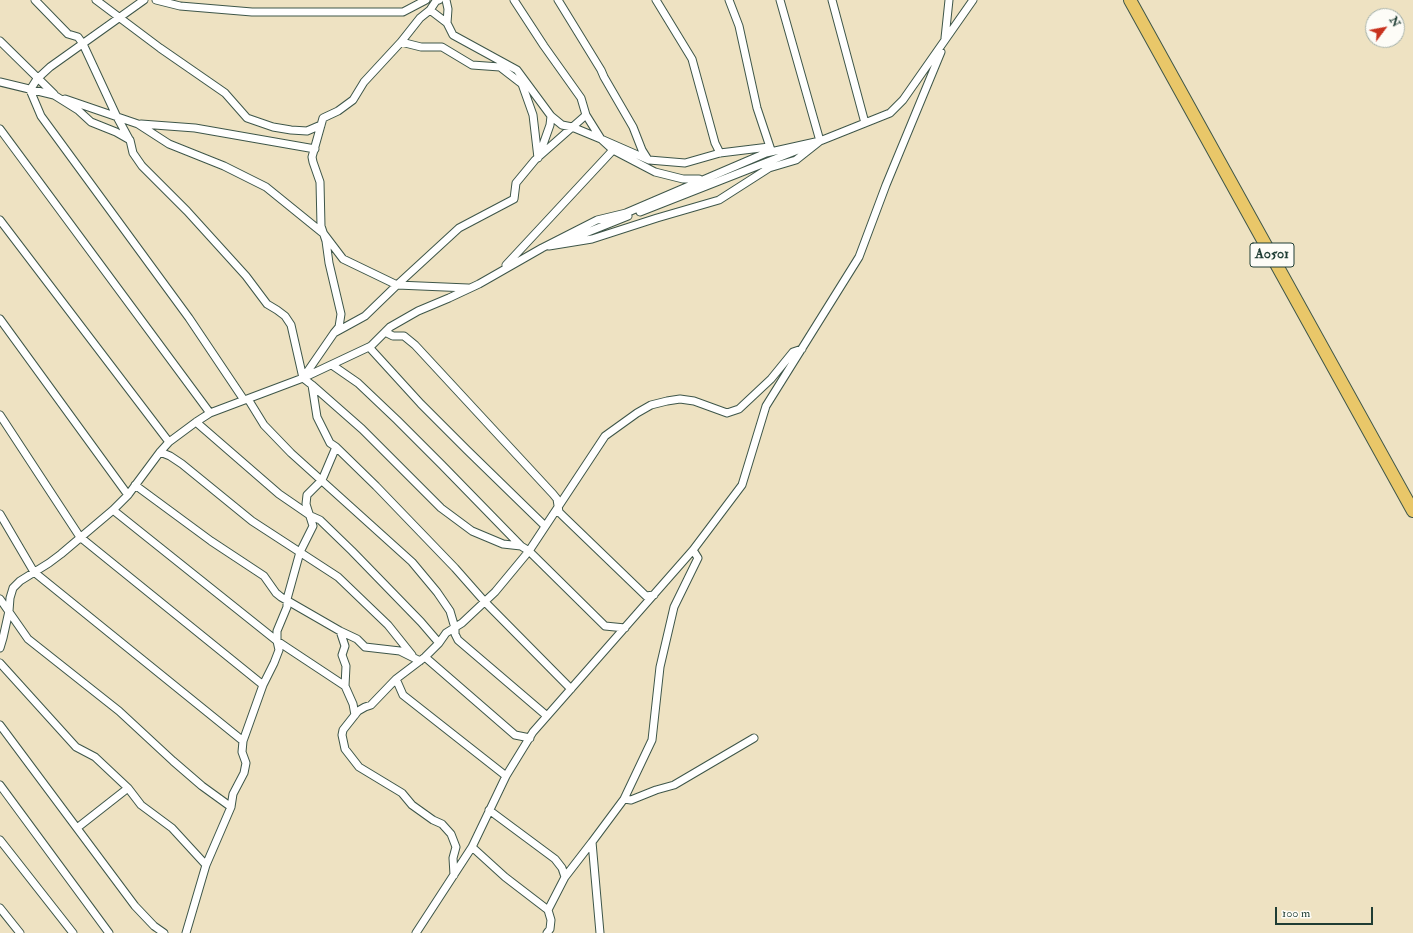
<!DOCTYPE html>
<html>
<head>
<meta charset="utf-8">
<style>
	body { margin:0 }
	#map { position:relative; width:1413px; height:933px; overflow:hidden; background:#eee2c2; font-family:"IM FELL Double Pica",serif }
	canvas { display:block }
	.north { position:absolute; left:1365px; top:8px; width:40px; height:40px; box-sizing:border-box; background:#fdfcf7; border:1px solid #a4b0a9; border-radius:50%; rotate:58deg; font-size:11px; font-weight:700; line-height:16px; text-align:center; color:#1f3d34 }
	.north::after { content:''; display:block; margin:auto; width:14px; height:18px; background:#c8321e; clip-path:polygon(50% 0,100% 100%,50% 72%,0 100%) }
	.scale { position:absolute; left:1275px; top:907px; width:98px; height:18px; box-sizing:border-box; border:2px solid #1f3d34; border-top:0; padding-left:5px; font-size:12px; line-height:14px; white-space:nowrap; color:#1f3d34; -webkit-text-stroke:3px #fdfcf7; paint-order:stroke }
</style>
</head>
<body>
<div id="map">
<canvas width="1413" height="933"></canvas>
<div class="north">N</div>
<div class="scale">100 m</div>
</div>
<script>
const context = document.querySelector('canvas').getContext('2d');
context.lineJoin = 'round';
function toPath(rows) {
  const path = new Path2D();
  for (const r of rows) {
    path.moveTo(r[0], r[1]);
    for (let i = 2; i < r.length; i += 2) path.lineTo(r[i], r[i + 1]);
  }
  return path;
}
function trace(path, color, width, dash) {
  context.strokeStyle = color;
  context.lineWidth = width;
  context.lineCap = dash ? 'butt' : 'round';
  context.setLineDash(dash || []);
  context.stroke(path);
}
function write(font, color, halo, rows, align = 'center') {
  context.font = font + ' "IM FELL Double Pica",serif';
  context.lineWidth = 3;
  context.setLineDash([]);
  context.textBaseline = 'middle';
  context.strokeStyle = halo;
  context.fillStyle = color;
  for (const [text, x, y, turn = 0] of rows) {
    context.save();
    context.translate(x, y);
    context.rotate((+turn || 0) * Math.PI / 180);
    context.textAlign = isNaN(turn) ? turn : align;
    if (halo) context.strokeText(text, 0, 0);
    context.fillText(text, 0, 0);
    context.restore();
  }
}
const street = toPath([
	[35,0,68,34,78,37,83,44,116,115,129,139],
	[96,0,160,48,225,93,247,118,273,127,291,130,307,131,321,125],
	[144,0,50,67,37,79,30,90,41,116,189,318,244,400],
	[156,0,180,6,252,12,403,12,426,0],
	[446,0,448,9,447,23],
	[514,0,544,46,581,98,586,115,601,139,649,160,685,163,720,153,769,147],
	[558,0,601,70,604,77,633,127,642,150,647,158],
	[656,0,692,59,715,143,720,153],
	[729,0,739,26,757,108,771,150],
	[832,0,865,123],
	[430,10,447,23,453,35,517,70,551,116,562,125,572,127,601,139,613,150,655,172,683,179,699,179],
	[945,38,949,0],
	[0,41,54,94],
	[401,42,420,18,430,10,436,1,439,0],
	[0,82,54,95,78,110,91,122,116,132,130,140,133,153,142,166,187,211,246,276,267,304,277,310,285,316,291,325,303,378,312,385,317,417,330,443,336,447,322,480,307,495,306,504,313,526,300,552,287,599,287,607,277,631,277,641,279,650,274,663,263,685,243,741,242,752,246,763,244,773,233,794,231,807,206,865,186,933],
	[65,99,138,124,169,144,224,166,266,187,324,234,343,259,397,285,468,288],
	[141,124,195,128,315,149],
	[0,129,210,413],
	[539,156,550,125,551,116],
	[640,212,803,148],
	[0,220,169,442],
	[563,242,628,216],
	[549,246,592,239,657,218,719,200,769,168,796,160,820,141,780,0],
	[506,265,613,150],
	[0,319,128,495],
	[385,332,393,336,404,336,415,345,553,494,557,499,559,512,563,516,646,596,654,595],
	[334,333,339,327,341,314,329,263,326,241,321,226,320,182,313,162,312,157,323,118,338,111,353,100,364,82,401,42,421,47,442,47,472,65,500,67,522,84,533,115,538,158],
	[369,347,421,404,467,450,545,526],
	[332,365,358,383,397,420,442,465,521,546,529,551,605,626,625,628],
	[303,378,334,333,365,316,397,285,459,228,514,199,516,183,535,160,586,115],
	[312,385,362,429,441,508,472,531,503,544,521,546],
	[248,399,264,425,291,453,412,562,437,592,450,611,455,628,455,634,458,640,547,716],
	[0,415,80,537,263,685],
	[196,422,279,494,311,516,320,520,352,551,421,622,439,643],
	[336,447,376,486,455,568,485,602,571,689],
	[160,452,170,456,182,464,252,521,338,577,388,625,412,655],
	[135,485,211,541,264,576,276,593,281,597,340,631,357,639,365,647,400,651,420,661],
	[113,510,277,641,345,686],
	[0,514,34,572,243,741],
	[0,599,28,639,119,711,173,761,202,786,231,807],
	[340,631,345,646,342,655,346,666,345,686,353,704,355,715],
	[0,648,3,638,9,611,10,598,13,588,20,581,49,563,61,554,113,510,128,495,160,452,169,442,196,422,210,413,303,378,371,346,390,327,418,311,449,298,479,284,542,248,597,220,626,213,766,153,820,141,890,113,903,100,973,0],
	[425,657,515,735,530,738],
	[0,663,76,747,95,757,128,788,141,805,172,828,206,865],
	[396,679,403,695,506,776],
	[0,725,135,906,154,926,164,933],
	[0,785,109,933],
	[624,799,631,800,656,790,674,785,754,738],
	[489,810,555,859,562,868,565,877,548,910],
	[77,828,128,788],
	[0,840,73,933],
	[472,847,505,877,548,910,551,920,550,929,547,933],
	[454,875,453,858,456,847,451,834,442,824,433,820,412,805,402,793,359,767,345,749,342,735,343,730,358,711,365,707,371,705,396,679,425,657,439,643,446,633,462,623,495,592,529,551,605,436,637,413,651,405,667,401,680,399,694,401,727,413,739,409,771,379,793,352,802,349],
	[565,877,592,842],
	[0,908,20,933],
	[416,933,472,847,506,776,533,732,693,550,742,485,766,406,859,257,886,185,941,52],
	[600,933,592,842,624,799,652,740,660,667,674,607,698,558,693,550]
]);
const highway = toPath([
	[1130,0,1413,511]
]);
trace(street, '#3e5649', 9);
trace(highway, '#3e5649', 14);
trace(street, '#fff', 7);
trace(highway, '#e9c769', 12);
for (const [x, y, w] of [
	[1272,255,44]
]) {
  const box = new Path2D();
  box.roundRect(x - w / 2, y - 12, w, 24, 3);
  context.fillStyle = '#fdfcf7';
  context.fill(box);
  trace(box, '#1f3d34', 1);
}
write('bold 14px', '#1f3d34', null, [
	["A0501",1272,255]
]);
</script>
</body>
</html>
